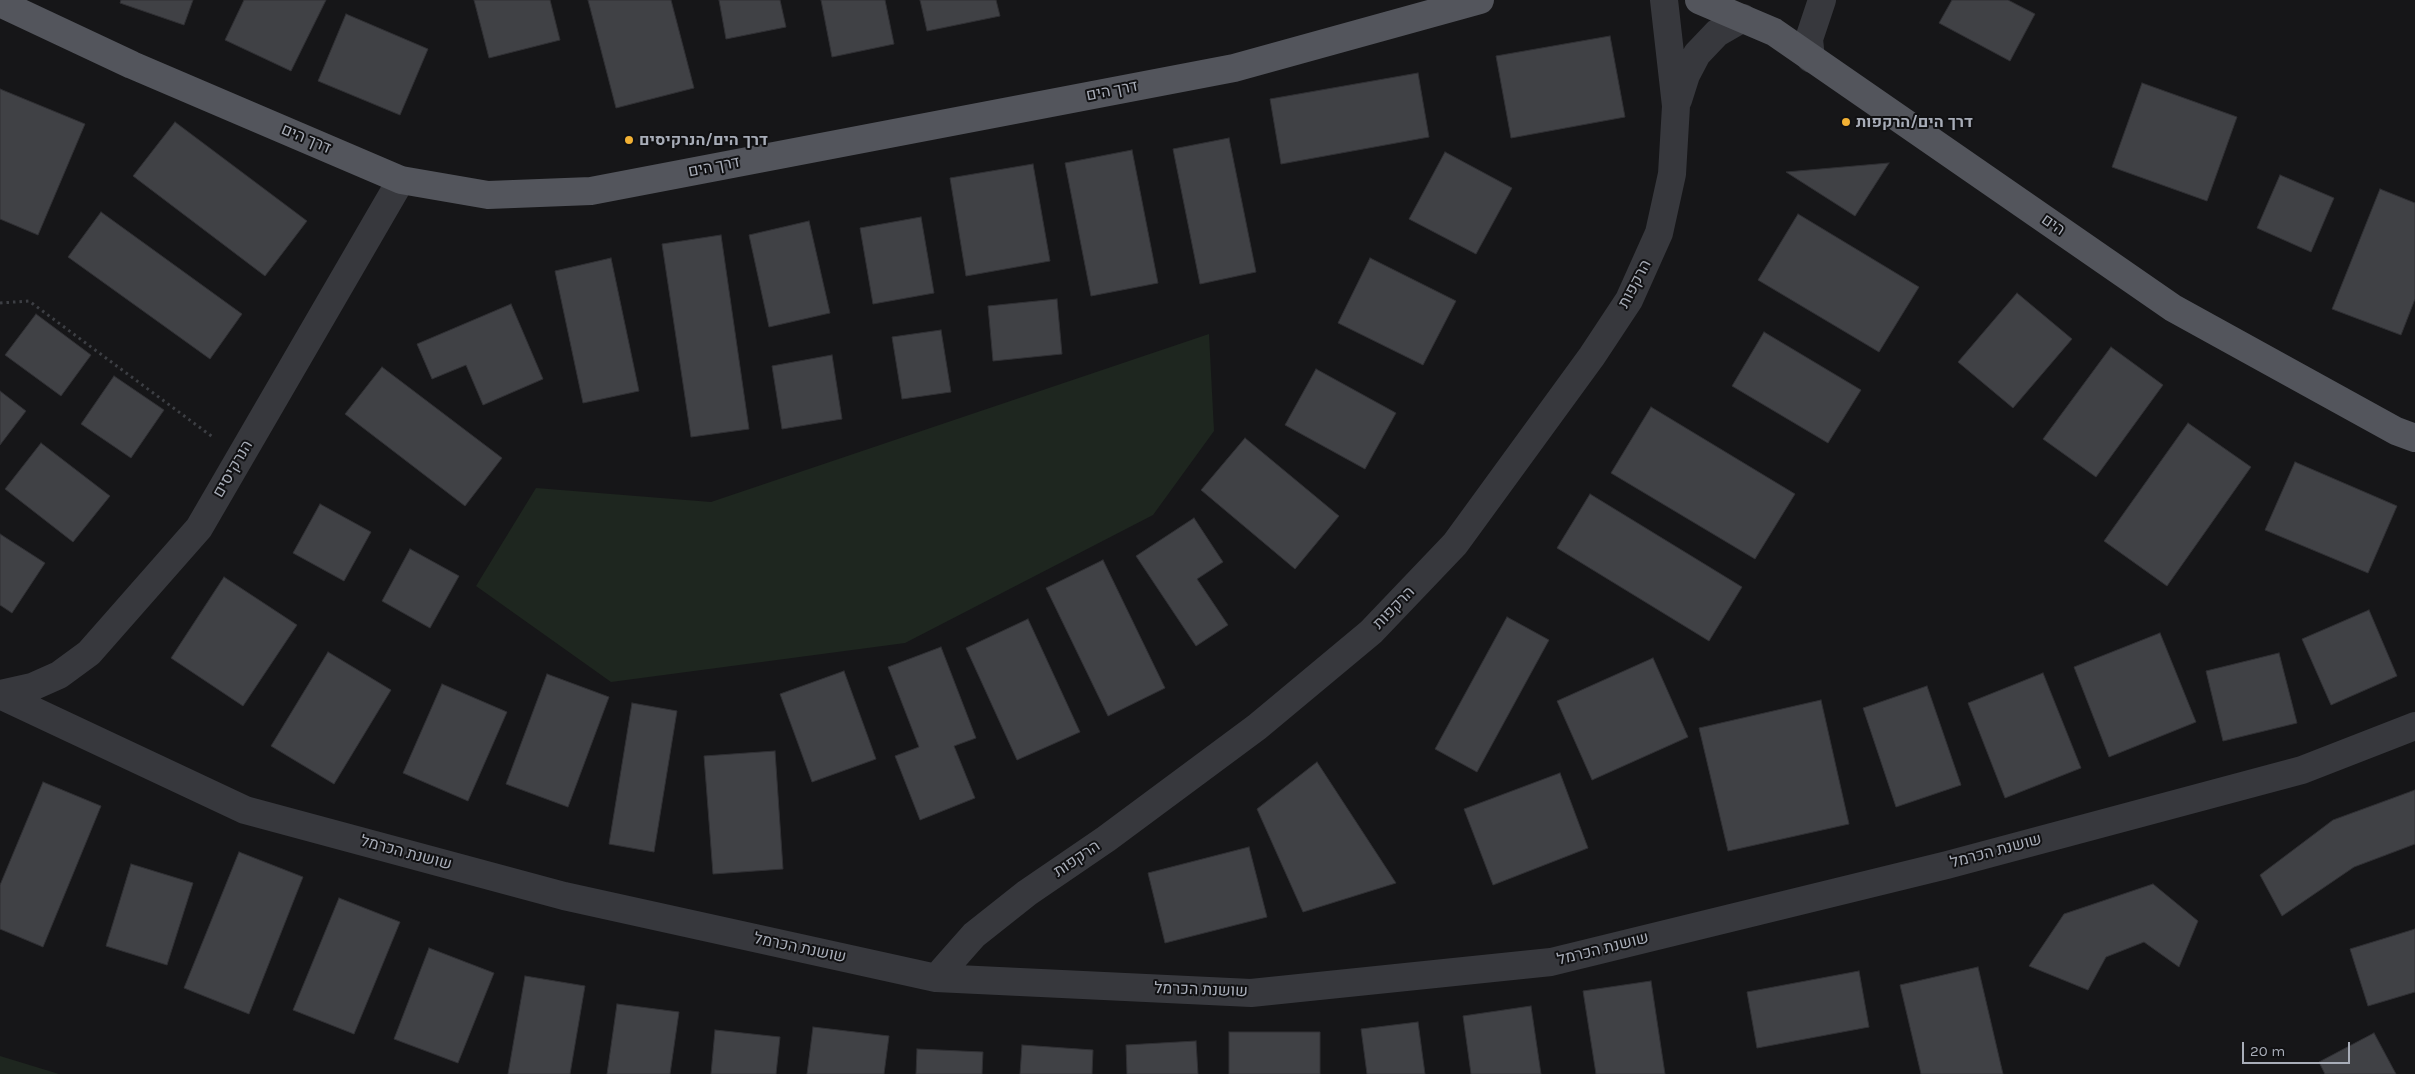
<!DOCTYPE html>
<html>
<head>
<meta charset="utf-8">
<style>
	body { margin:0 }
	#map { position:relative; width:2415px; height:1074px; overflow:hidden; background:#161618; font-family:Karla,sans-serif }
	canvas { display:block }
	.scale { position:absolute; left:2242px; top:1042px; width:108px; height:22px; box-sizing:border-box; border:2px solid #a8adb8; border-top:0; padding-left:6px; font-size:15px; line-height:18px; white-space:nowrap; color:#a8adb8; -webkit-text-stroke:4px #111113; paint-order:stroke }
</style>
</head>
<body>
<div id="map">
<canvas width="2415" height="1074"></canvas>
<div class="scale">20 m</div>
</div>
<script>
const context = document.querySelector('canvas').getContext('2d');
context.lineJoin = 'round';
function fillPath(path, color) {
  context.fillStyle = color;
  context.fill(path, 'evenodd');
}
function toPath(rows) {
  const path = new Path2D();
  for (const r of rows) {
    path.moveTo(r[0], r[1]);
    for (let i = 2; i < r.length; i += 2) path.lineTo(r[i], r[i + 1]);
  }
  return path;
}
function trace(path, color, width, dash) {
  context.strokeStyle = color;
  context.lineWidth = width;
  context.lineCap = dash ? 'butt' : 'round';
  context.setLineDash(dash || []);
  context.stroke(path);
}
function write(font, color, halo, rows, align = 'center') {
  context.font = font + ' Karla,Heebo,sans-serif';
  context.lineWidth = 4;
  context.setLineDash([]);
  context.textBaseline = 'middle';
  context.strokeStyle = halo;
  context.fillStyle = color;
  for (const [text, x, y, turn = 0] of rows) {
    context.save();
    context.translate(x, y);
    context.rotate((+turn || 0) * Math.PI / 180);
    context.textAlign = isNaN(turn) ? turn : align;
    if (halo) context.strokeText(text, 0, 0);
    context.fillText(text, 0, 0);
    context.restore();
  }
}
fillPath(toPath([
	[1209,334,1214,431,1153,515,905,643,611,682,476,586,536,488,711,502],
	[0,1056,59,1074,0,1074]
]), '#1e261f');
const building = toPath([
	[121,0,193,0,184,25,120,3,121,0],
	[244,0,326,0,291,71,225,40,244,0],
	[474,0,550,0,560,40,489,58,474,0],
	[588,0,671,0,694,88,616,108,588,0],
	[719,0,780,0,786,27,726,39,719,0],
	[821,0,885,0,894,44,832,57,821,0],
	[920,0,996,0,1000,16,927,31,920,0],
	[1952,0,2008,0,2035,14,2010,61,1939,23,1952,0],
	[346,14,428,49,400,115,318,81,346,14],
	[1610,36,1625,117,1511,138,1496,56,1610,36],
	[1418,73,1429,137,1281,164,1270,99,1418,73],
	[2142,83,2237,117,2207,201,2112,167,2142,83],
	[0,89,85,124,38,235,0,219,0,89],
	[175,122,307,221,265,276,133,176,175,122],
	[1229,138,1256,272,1200,284,1173,149,1229,138],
	[1132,150,1158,283,1091,296,1065,163,1132,150],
	[1445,152,1512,188,1476,254,1409,219,1445,152],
	[1889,163,1855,216,1786,172,1889,163],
	[1033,164,1050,261,966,276,950,178,1033,164],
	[2280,175,2334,198,2311,252,2257,228,2280,175],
	[2380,189,2415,203,2415,299,2401,335,2332,309,2380,189],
	[101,212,242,314,210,359,68,257,101,212],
	[1798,214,1919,287,1879,352,1758,280,1798,214],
	[921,217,934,293,873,304,860,228,921,217],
	[809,221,830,313,769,327,749,235,809,221],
	[721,235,749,429,691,437,662,244,721,235],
	[611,258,639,391,583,403,555,271,611,258],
	[1370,258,1456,301,1423,365,1338,323,1370,258],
	[2017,293,2072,339,2013,408,1958,362,2017,293],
	[1057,299,1062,354,993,361,988,306,1057,299],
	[511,304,543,379,483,405,466,365,432,379,417,344,511,304],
	[36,314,91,355,61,396,5,355,36,314],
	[941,330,951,392,902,399,892,337,941,330],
	[1764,332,1861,390,1828,443,1732,386,1764,332],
	[2111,347,2163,385,2096,477,2043,439,2111,347],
	[832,355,842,419,782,429,772,366,832,355],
	[382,367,502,458,465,506,345,414,382,367],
	[1316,369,1396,413,1365,469,1285,425,1316,369],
	[114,376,164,410,131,458,81,424,114,376],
	[0,391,26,411,0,445,0,391],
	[1651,407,1795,494,1755,559,1611,473,1651,407],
	[2188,423,2251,467,2167,586,2104,541,2188,423],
	[1245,438,1339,516,1295,569,1201,490,1245,438],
	[41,443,110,496,73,542,5,489,41,443],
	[2295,462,2397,506,2368,573,2265,530,2295,462],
	[1590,494,1742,587,1709,641,1557,548,1590,494],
	[320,504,371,532,344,581,293,553,320,504],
	[1194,518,1223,562,1197,579,1228,625,1196,646,1136,556,1194,518],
	[0,534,45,563,12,613,0,605,0,534],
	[410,549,459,576,430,628,382,601,410,549],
	[1103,560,1165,688,1108,716,1046,588,1103,560],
	[224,577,297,625,243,706,171,658,224,577],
	[2369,610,2397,676,2331,705,2302,639,2369,610],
	[1507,617,1549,640,1477,772,1435,749,1507,617],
	[1028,619,1080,732,1017,760,966,648,1028,619],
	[2160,633,2196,722,2109,757,2074,667,2160,633],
	[941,647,976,738,954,746,975,798,920,820,895,756,919,747,888,667,941,647],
	[328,652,391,690,334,784,271,746,328,652],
	[2279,653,2297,723,2223,741,2206,671,2279,653],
	[1653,658,1688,737,1592,780,1557,701,1653,658],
	[844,671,876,759,812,782,780,694,844,671],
	[2043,673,2081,768,2005,798,1968,703,2043,673],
	[547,674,609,697,568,807,506,784,547,674],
	[442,684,507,712,468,801,403,773,442,684],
	[1927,686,1961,785,1896,807,1863,708,1927,686],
	[1821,700,1849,824,1728,851,1699,728,1821,700],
	[632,703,677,711,654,852,609,844,632,703],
	[775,751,783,869,713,874,704,756,775,751],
	[1317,762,1396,883,1303,912,1257,809,1317,762],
	[1560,773,1588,848,1493,885,1464,809,1560,773],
	[43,782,101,806,43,947,0,929,0,885,43,782],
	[2415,790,2415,844,2354,867,2282,916,2260,875,2333,820,2415,790],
	[1249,847,1267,917,1165,943,1148,873,1249,847],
	[239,852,303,877,249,1014,184,988,239,852],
	[131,864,193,883,167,965,106,946,131,864],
	[2153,884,2198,921,2179,967,2144,942,2106,957,2088,990,2029,966,2064,914,2153,884],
	[339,898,400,922,354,1034,293,1010,339,898],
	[2415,929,2415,992,2368,1006,2350,949,2415,929],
	[429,948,494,973,458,1063,394,1039,429,948],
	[1978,967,2003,1074,1921,1074,1900,985,1978,967],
	[1859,971,1869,1027,1757,1048,1747,992,1859,971],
	[525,976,585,986,570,1074,508,1074,525,976],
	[1651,981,1665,1074,1596,1074,1583,991,1651,981],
	[617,1004,679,1012,670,1074,607,1074,617,1004],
	[1531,1006,1541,1074,1471,1074,1463,1016,1531,1006],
	[1418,1022,1425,1074,1367,1074,1361,1029,1418,1022],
	[813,1027,889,1036,884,1074,807,1074,813,1027],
	[715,1030,780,1037,776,1074,711,1074,715,1030],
	[1229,1032,1320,1032,1320,1074,1229,1074,1229,1032],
	[2374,1033,2396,1074,2325,1074,2319,1062,2374,1033],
	[1196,1041,1198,1074,1127,1074,1126,1045,1196,1041],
	[1022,1045,1093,1050,1092,1074,1020,1074,1022,1045],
	[917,1049,983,1052,982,1074,916,1074,917,1049]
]);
fillPath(building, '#404145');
trace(building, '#303034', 1);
trace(toPath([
	[0,303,29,301,214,438]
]), '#3d3f44', 3, [2.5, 4]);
trace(toPath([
	[1811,59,1809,39,1822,0],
	[1678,100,1686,75,1697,54,1717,33,1743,18],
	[0,694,32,687,59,675,89,653,199,528,401,180],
	[0,695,245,810,564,896,936,978,1251,993,1551,962,1947,865,2302,770,2415,726],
	[936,978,974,935,1027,893,1106,839,1257,727,1371,632,1455,544,1592,356,1629,300,1659,233,1672,174,1676,106,1664,0]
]), '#37383d', 28);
trace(toPath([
	[1699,0,1774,32,2173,308,2396,431,2415,438],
	[0,3,132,65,401,180,488,195,591,191,1234,68,1480,0]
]), '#53555c', 28);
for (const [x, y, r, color] of [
	[1846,122,5,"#f2b134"],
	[629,140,5,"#f2b134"]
]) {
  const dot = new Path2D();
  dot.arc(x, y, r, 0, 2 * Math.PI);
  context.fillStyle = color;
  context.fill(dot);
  trace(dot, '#111113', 2);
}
write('16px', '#a8adb8', '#111113', [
	["דרך הים",1112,91,-11],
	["דרך הים",306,139,23],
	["דרך הים",714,167,-11],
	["הים",2053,225,35],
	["הרקפות",1635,284,-62],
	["הנרקיסים",233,469,-60],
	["הרקפות",1394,608,-46],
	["שושנת הכרמל",1996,851,-15],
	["שושנת הכרמל",406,853,15],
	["הרקפות",1077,859,-34],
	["שושנת הכרמל",800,948,12],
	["שושנת הכרמל",1603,949,-14],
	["שושנת הכרמל",1201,990,2]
]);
write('bold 16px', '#a8adb8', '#111113', [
	["דרך הים/הרקפות",1856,122],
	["דרך הים/הנרקיסים",639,140]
], 'left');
</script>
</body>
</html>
